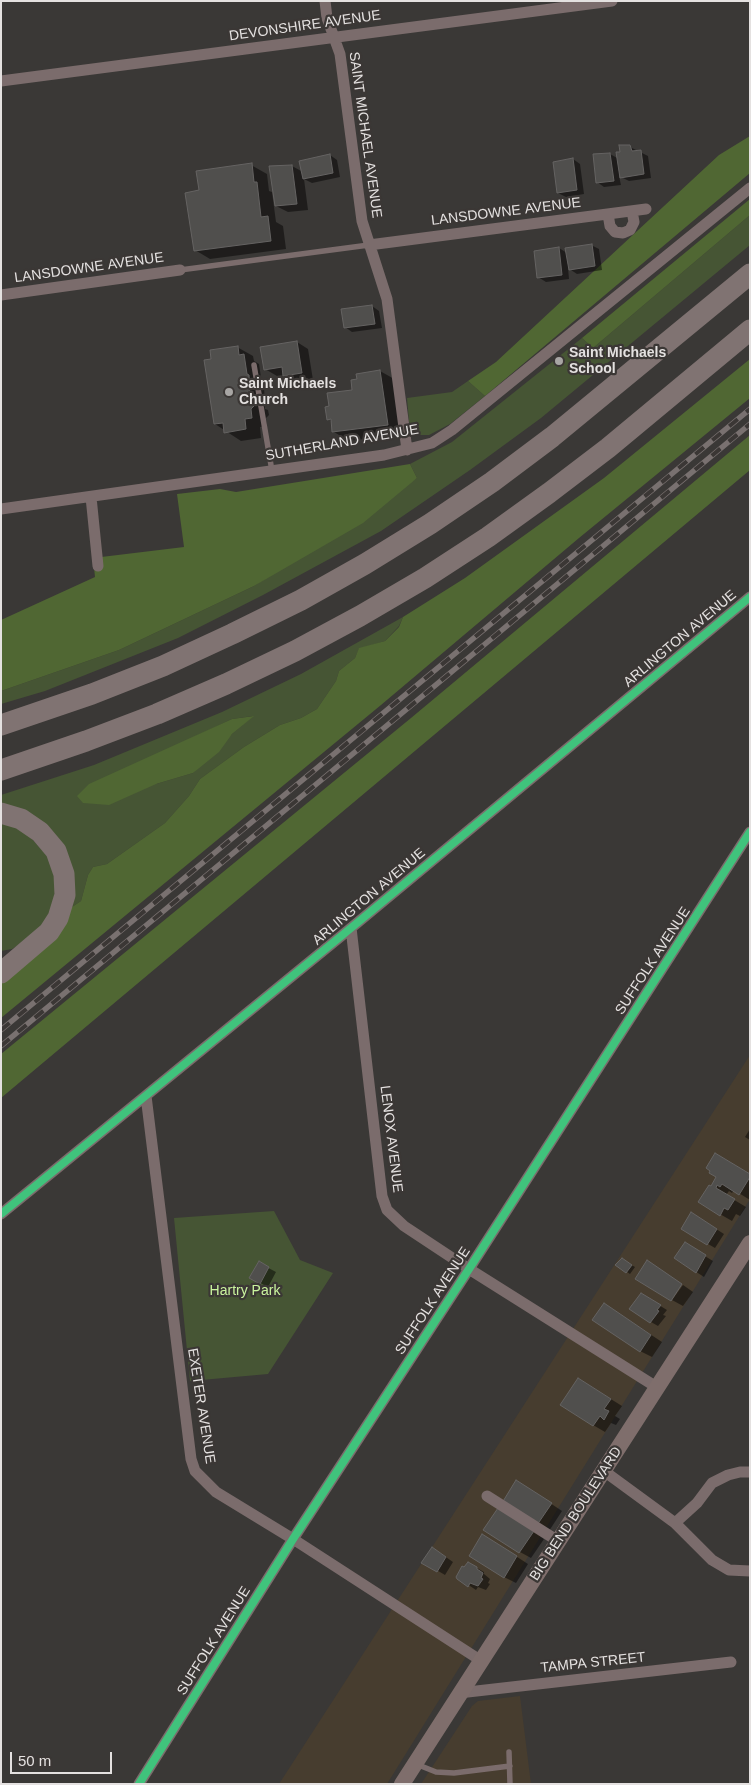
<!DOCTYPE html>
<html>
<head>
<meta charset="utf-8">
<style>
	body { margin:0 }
	#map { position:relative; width:751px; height:1785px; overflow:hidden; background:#3a3836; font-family:Arial,sans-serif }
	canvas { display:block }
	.frame { position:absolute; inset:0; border:2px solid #e4e1e0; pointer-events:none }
	.scale { position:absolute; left:10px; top:1752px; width:102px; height:22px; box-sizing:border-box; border:2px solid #e4e1e0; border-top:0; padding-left:6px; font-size:15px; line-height:18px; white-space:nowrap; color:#e4e1e0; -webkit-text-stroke:4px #3b3735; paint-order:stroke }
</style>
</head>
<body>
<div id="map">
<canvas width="751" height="1785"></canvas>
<div class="frame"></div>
<div class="scale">50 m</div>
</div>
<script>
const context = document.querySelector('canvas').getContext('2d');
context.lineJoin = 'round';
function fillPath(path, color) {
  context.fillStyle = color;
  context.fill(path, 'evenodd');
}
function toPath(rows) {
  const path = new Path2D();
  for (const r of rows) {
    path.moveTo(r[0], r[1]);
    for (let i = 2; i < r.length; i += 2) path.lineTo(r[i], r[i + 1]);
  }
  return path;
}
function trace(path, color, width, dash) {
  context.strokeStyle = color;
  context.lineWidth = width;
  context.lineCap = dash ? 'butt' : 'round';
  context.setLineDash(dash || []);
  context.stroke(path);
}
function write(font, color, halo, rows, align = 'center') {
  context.font = font + ' Arial,sans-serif';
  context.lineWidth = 4.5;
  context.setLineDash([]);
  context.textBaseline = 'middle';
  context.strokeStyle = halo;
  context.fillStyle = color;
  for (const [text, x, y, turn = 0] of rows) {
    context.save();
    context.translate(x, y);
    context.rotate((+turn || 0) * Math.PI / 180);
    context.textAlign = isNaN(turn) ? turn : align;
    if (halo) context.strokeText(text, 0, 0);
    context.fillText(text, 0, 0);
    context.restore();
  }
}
fillPath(toPath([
	[750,1055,750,1199,387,1784,279,1784],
	[520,1696,531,1784,421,1784,472,1706,478,1701]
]), '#473d2f');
fillPath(toPath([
	[750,215,750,245,541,418,470,470,381,531,263,595,178,638,45,691,1,704,1,691,119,650,254,586,417,478,410,464,452,442,582,338,593,348],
	[468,381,485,396,450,424,429,435,420,435,412,430,409,421,407,398,452,392],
	[403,617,399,626,385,641,359,649,355,658,339,671,336,681,317,709,301,718,280,725,244,747,200,779,189,796,165,823,107,864,93,867,88,875,81,901,69,909,73,885,1,804,1,795,94,765,222,712,301,674],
	[253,716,232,734,193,773,156,784,188,740,232,719],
	[1,821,11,824,42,845,52,866,56,886,53,906,45,923,30,938,12,949,1,951],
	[274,1211,300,1260,333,1273,268,1374,190,1381,174,1218]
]), '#465534');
fillPath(toPath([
	[750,136,750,173,485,396,468,381,496,362,719,155],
	[750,199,750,215,593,348,582,338],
	[750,359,750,398,579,538,381,705,1,1018,1,981,69,909,81,901,88,875,93,867,107,864,165,823,189,796,200,779,244,747,280,725,301,718,317,709,336,681,339,671,355,658,359,648,385,641,399,627,403,617,465,578,604,478],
	[750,435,750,470,1,1098,1,1054,411,718],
	[410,464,417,478,363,523,254,586,119,650,1,691,1,620,95,577,93,558,184,547,177,494,220,489,236,492],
	[254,716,232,734,219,752,193,773,156,784,109,805,83,803,77,796,89,784,232,719]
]), '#506733');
fillPath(toPath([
	[630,147,648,156,651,178,629,181,619,176,621,185,604,187,597,182,610,154,619,159],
	[330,155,337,160,340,177,312,183,304,179,308,210,288,212,276,206,292,166,303,172],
	[573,159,580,164,584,194,566,197,558,193],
	[251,165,267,174,269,191,272,192,276,222,283,226,286,249,210,259,195,250,200,191],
	[591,245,599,249,602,270,577,274,568,268,569,279,546,282,538,277,559,248,567,253],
	[372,306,379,311,382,328,352,332,345,327],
	[297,342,308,349,313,380,296,382,284,375,277,376,265,369],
	[237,347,253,356,254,361,259,364,262,384,264,385,265,409,268,410,269,415,266,418,267,426,260,427,261,438,241,441,215,424,213,360],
	[380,371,396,380,403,434,349,441,334,432,332,421,328,419,353,391],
	[750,1129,750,1140,745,1137],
	[750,1175,750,1200,734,1190,732,1193,729,1191,726,1195,746,1207,740,1216,736,1214,732,1221,699,1202,718,1177],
	[699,1218,724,1234,715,1248,682,1229],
	[685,1244,713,1261,704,1277,675,1258],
	[622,1260,635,1267,630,1274,617,1265],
	[259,1263,276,1272,268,1287,251,1278],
	[683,1285,693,1292,683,1306,672,1300],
	[649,1299,667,1310,663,1315,666,1316,658,1326,651,1322],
	[604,1304,662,1342,652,1357,640,1351],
	[590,1386,622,1406,615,1416,620,1419,616,1425,611,1423,605,1432,593,1425],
	[529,1489,562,1511,549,1531,538,1524],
	[498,1509,544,1539,531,1558,520,1552],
	[494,1542,528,1564,516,1583,504,1577],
	[440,1553,453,1562,445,1575,423,1562],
	[468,1563,484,1572,484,1574,490,1579,488,1583,490,1584,486,1590,478,1587,476,1590,458,1578]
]), '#0007');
const building = toPath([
	[619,145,630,145,632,151,641,150,644,174,620,178,616,152,620,152,619,145],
	[610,153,614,181,596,183,593,154,610,153],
	[330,154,333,173,303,179,299,161,330,154],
	[573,158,577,190,557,193,553,162,573,158],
	[252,163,254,182,257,182,261,217,268,216,271,241,194,251,185,193,199,190,196,171,252,163],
	[292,165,297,204,275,206,269,166,292,165],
	[592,244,595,266,569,270,565,248,592,244],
	[559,247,562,275,537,278,534,251,559,247],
	[372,305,375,324,344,328,341,309,372,305],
	[297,341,302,373,283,376,282,367,264,370,260,347,297,341],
	[238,346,239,355,244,354,247,374,249,375,250,399,252,400,254,406,251,409,252,418,245,419,246,429,224,433,223,423,214,424,204,360,211,359,210,350,238,346],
	[380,370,388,425,332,432,331,419,327,420,325,407,329,406,327,393,352,390,351,380,357,379,356,374,380,370],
	[715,1153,750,1174,750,1177,739,1195,722,1184,720,1187,717,1185,716,1188,735,1199,728,1210,724,1208,720,1216,698,1202,709,1185,711,1186,716,1177,709,1173,710,1171,706,1168,715,1153],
	[691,1212,717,1229,707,1245,681,1229,691,1212],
	[685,1242,706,1255,696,1273,674,1258,685,1242],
	[622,1258,632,1265,626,1273,615,1265,622,1258],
	[647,1260,682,1284,671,1301,635,1279,647,1260],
	[259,1261,269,1267,260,1284,249,1278,259,1261],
	[641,1293,661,1305,657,1310,659,1311,650,1323,629,1309,641,1293],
	[604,1303,651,1335,640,1352,592,1320,604,1303],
	[578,1378,611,1399,604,1409,609,1411,604,1420,600,1416,593,1426,560,1405,578,1378],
	[516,1480,552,1503,537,1525,502,1503,516,1480],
	[498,1508,534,1531,519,1553,483,1530,498,1508],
	[482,1534,517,1556,504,1578,469,1556,482,1534],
	[432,1547,446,1557,437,1572,421,1563,432,1547],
	[468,1562,477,1567,477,1569,483,1573,481,1578,483,1579,478,1586,470,1583,468,1587,457,1579,456,1577,462,1566,464,1567,468,1562]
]);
fillPath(building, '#504f4d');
trace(building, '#656362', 1);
trace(toPath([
	[180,270,369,245],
	[254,365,272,471],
	[509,1752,510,1784],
	[416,1764,436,1772,454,1773,510,1766]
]), '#7b6c6c', 5.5);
trace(toPath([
	[325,1,327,18,340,54,362,221,387,299,407,450],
	[1,81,612,1],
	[608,214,610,226,615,232,623,233,630,230,634,222,632,211],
	[369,245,646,209],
	[1,295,180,270],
	[91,497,98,566],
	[1,509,384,455,432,443,452,430,750,188],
	[351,928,382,1196,387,1210,404,1226,469,1269,658,1388],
	[146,1096,191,1459,195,1471,216,1492,293,1539,480,1660],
	[1,1214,351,928,750,597],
	[604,1471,675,1523],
	[750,1472,740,1472,728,1475,712,1483,697,1503,675,1523,712,1560,729,1570,750,1571],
	[487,1496,558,1541],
	[459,1693,731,1662],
	[139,1784,293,1539,469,1269,750,832]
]), '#7b6c6c', 11);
trace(toPath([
	[402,1784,750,1243]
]), '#7f6e6c', 16);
trace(toPath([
	[1,725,92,694,163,666,232,634,301,600,365,564,430,524,492,482,552,437,750,274],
	[1,770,86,741,157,714,226,684,295,651,360,616,425,578,488,537,549,493,608,448,750,330],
	[1,813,21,819,40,832,56,851,64,874,65,895,58,918,49,932,1,973]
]), '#807372', 21);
const rail = toPath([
	[1,1030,750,409],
	[1,1046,750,424]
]);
trace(rail, '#797170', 5.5);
trace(rail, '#3b3735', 4, [11]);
trace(toPath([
	[1,1214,351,928,750,597],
	[139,1784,293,1539,469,1269,750,832]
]), '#40c37c', 8);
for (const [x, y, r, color] of [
	[559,361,5,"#a8a6a4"],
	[229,392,5,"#a8a6a4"]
]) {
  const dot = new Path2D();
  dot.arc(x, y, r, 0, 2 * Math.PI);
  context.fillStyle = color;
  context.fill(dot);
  trace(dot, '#3b3735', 2);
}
write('14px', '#e4e1e0', '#3b3735', [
	["DEVONSHIRE AVENUE",305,26,-8],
	["SAINT MICHAEL AVENUE",365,135,82],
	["LANSDOWNE AVENUE",506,212,-7],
	["LANSDOWNE AVENUE",89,268,-8],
	["SUTHERLAND AVENUE",342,443,-10],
	["ARLINGTON AVENUE",680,639,-40],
	["ARLINGTON AVENUE",369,897,-40],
	["SUFFOLK AVENUE",653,961,-57],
	["LENOX AVENUE",391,1139,83],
	["SUFFOLK AVENUE",433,1301,-57],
	["EXETER AVENUE",201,1406,81],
	["BIG BEND BOULEVARD",576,1514,-57],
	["SUFFOLK AVENUE",214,1641,-58],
	["TAMPA STREET",593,1663,-6]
]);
write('bold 14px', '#e4e1e0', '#3b3735', [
	["Saint Michaels",569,353],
	["School",569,369],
	["Saint Michaels",239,384],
	["Church",239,400]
], 'left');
write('14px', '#caf49e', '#3b3735', [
	["Hartry Park",245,1291]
]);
</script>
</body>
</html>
